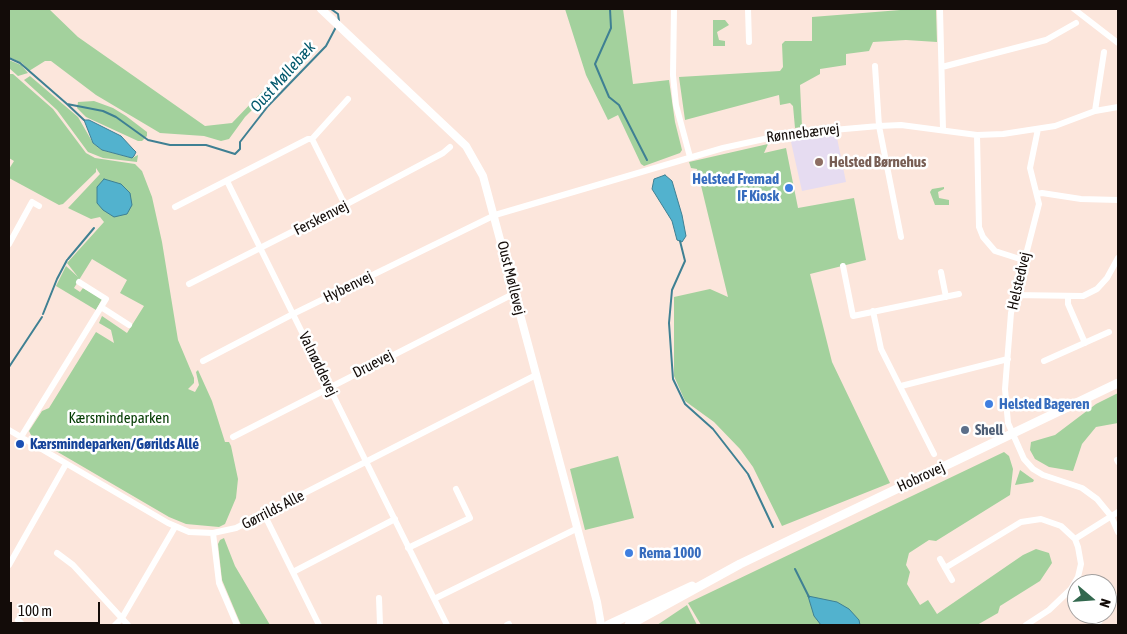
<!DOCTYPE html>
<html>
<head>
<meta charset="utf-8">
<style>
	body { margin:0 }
	#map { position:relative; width:1127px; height:634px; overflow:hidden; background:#fce6dc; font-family:"Asap Condensed",sans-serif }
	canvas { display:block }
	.frame { position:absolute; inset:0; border:10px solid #130c09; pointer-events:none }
	.north { position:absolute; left:1067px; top:574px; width:50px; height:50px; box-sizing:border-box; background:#fff; border:1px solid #a19e9d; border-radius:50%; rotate:108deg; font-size:14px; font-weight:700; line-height:20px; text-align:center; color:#130c09 }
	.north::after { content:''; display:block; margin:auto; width:18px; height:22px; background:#32684e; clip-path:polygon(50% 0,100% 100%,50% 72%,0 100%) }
	.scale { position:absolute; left:10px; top:602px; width:90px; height:22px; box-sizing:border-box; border:2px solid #130c09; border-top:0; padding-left:6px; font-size:15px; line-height:18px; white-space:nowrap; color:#130c09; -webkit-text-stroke:4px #fff; paint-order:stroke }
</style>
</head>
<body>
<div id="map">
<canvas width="1127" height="634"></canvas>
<div class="frame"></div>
<div class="north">N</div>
<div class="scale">100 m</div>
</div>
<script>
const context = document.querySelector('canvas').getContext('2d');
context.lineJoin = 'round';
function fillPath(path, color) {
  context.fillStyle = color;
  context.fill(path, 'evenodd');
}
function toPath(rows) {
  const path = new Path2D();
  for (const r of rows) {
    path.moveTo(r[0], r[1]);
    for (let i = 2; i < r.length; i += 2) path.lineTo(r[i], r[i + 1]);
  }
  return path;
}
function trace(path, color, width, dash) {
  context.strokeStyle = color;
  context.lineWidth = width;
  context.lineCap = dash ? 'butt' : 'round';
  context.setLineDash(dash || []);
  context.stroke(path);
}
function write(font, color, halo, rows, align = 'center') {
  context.font = font + ' "Asap Condensed",sans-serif';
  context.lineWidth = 5;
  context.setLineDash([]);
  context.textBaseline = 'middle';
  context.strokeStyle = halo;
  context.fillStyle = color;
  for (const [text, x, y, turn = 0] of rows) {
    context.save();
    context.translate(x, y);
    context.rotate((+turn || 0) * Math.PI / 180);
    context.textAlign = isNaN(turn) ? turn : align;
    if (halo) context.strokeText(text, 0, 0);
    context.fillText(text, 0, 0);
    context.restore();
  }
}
fillPath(toPath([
	[836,133,846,182,802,191,791,142,794,138]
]), '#e6dcf1');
fillPath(toPath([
	[9,9,49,9,78,37,205,126,232,123,281,72,284,78,245,117,229,139,221,141,204,136,160,133,96,95,51,61,45,61,29,71,22,63,9,57],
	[565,9,623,9,633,84,669,80,675,122,682,150,680,153,644,166,641,164,618,115,608,120,586,75],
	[913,9,936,9,937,42,906,40,873,42,869,51,846,54,846,65,820,69,820,74,800,85,802,127,795,128,793,106,790,103,780,105,779,95,685,120,679,77,780,71,783,67,782,44,785,41,812,41,812,17],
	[713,20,725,20,729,25,717,32,719,40,725,41,725,46,713,46],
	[9,60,21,65,28,73,18,76,9,68],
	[9,74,13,74,53,109,86,153,95,158,135,164,142,171,152,197,162,242,178,340,194,378,194,383,188,389,195,392,199,385,196,372,198,370,212,401,225,442,229,442,231,446,238,479,236,498,225,524,219,527,186,524,169,517,32,437,29,431,42,411,49,408,96,332,114,343,111,330,99,323,102,316,127,333,144,306,120,293,127,280,92,259,74,288,80,292,83,288,102,299,96,310,56,286,66,266,78,277,67,263,104,222,100,217,91,219,68,208,100,174,96,168,96,172,63,204,59,205,9,178,9,169,14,161,9,158],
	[30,76,78,117,93,143,102,150,132,158,138,155,137,162,103,158,88,152,57,110,24,80],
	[94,101,113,108,126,116,147,132,147,136,142,141,138,141,86,117,77,108,78,102],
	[768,144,764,153,786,148,798,208,854,198,866,260,810,274,832,362,890,483,782,526,753,467,740,449,714,422,685,401,674,376,674,297,710,289,728,297,697,169,691,168,689,162],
	[944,187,944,189,938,192,939,198,949,200,949,205,935,205,930,192,932,189],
	[1118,393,1118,423,1096,427,1082,444,1073,471,1049,467,1035,459,1030,450,1031,442,1055,435,1096,404],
	[1004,452,1009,456,1013,469,1010,495,936,541,929,540,909,553,906,565,910,572,907,584,920,605,928,600,937,614,1023,555,1036,549,1049,553,1052,563,1040,581,1000,606,998,613,977,625,701,625,688,603],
	[618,456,634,518,585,530,570,469],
	[1020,470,1034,480,1033,482,1015,485],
	[224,538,235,566,270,625,241,625,222,580,218,544,220,540],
	[687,605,697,625,657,625]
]), '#a3d19d');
const water = toPath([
	[84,120,89,120,121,136,133,149,136,152,134,156,132,158,102,150,93,143,84,120],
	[665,175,672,181,682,215,686,236,682,242,677,240,672,221,652,189,654,179,665,175],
	[104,179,121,184,130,193,132,205,127,214,114,217,103,210,97,203,97,187,104,179],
	[808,596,837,602,849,609,859,620,860,625,821,625,814,616,808,596]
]);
fillPath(water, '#52b2ce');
trace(water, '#3f8093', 1);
trace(toPath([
	[331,9,338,14,339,21],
	[610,9,611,28,595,64,609,97,619,105,647,160],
	[9,58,20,63,67,104,103,111,116,117,148,140,170,145,206,145,235,154,240,149,240,142,268,106,326,46,336,27],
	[67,104,84,120],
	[680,241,685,261,672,290,669,323,673,379,685,404,713,429,748,474,773,527],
	[68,259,94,228],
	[43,314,57,279,67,260],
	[9,367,42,317],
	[795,569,809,597]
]), '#3f8093', 2);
trace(toPath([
	[674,9,673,75,676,105,690,157],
	[748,9,749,42],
	[940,9,943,130],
	[1074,9,1118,43],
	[875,66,879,126,901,237],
	[942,67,1046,40,1076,23],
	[1095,111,1104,52],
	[1038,129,1030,168,1039,204,1011,313,1005,389,1008,423,1024,459,1033,469,1043,475,1082,488,1097,499,1111,516,1118,532],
	[977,135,979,227,983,237,995,251,1023,260],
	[312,139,348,99],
	[227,181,447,625],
	[1037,194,1042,193,1081,199,1118,200],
	[175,207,308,139,312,139,345,205],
	[9,244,32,202,39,206],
	[843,266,853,316,959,294],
	[941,272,946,297],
	[189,284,345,205,443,153,450,147],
	[1013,295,1083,296,1097,289,1107,278,1118,258],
	[1068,297,1068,304,1085,343],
	[101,307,129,325],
	[873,311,881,349,934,454],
	[203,361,293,314,495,215,723,148,787,134,879,126,901,125,977,135,1003,134,1055,126,1095,111,1118,107],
	[1044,361,1109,332],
	[901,386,1008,359],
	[9,430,168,523,189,532,213,533,236,528,536,375],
	[21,437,106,299,79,282],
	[233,437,515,293],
	[1117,460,1118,462],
	[264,514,319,625],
	[213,533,219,583,237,625],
	[1075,539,1118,512],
	[408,548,470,518,456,489],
	[57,553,73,565,128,625],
	[940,559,952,580],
	[9,565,66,464],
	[945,568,1021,522,1041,519,1061,526,1075,539,1078,547,1081,564,1078,577,1071,589,1049,610,1026,625],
	[293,572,395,519],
	[379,598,380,625],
	[434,599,576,529],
	[1107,612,1118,597],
	[18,620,23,625],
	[115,625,122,618,175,527],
	[507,625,509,624],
	[1096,625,1106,614]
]), '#fff', 6);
trace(toPath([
	[321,9,466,146,483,176,597,602,601,625]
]), '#fff', 8);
trace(toPath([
	[608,625,692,586],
	[629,625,740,564,1118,383]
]), '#fff', 9);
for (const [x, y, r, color] of [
	[819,162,5,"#8d6e63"],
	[789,188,5,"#3f7fe0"],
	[989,404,5,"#3f7fe0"],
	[965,430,5,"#5c6f8a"],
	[20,444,5,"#1a4fb4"],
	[629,553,5,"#3f7fe0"]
]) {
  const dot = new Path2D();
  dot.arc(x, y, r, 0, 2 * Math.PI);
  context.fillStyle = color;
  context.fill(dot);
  trace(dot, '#fff', 2);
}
write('15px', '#130c09', '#fff', [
	["Rønnebærvej",803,133,-7],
	["Ferskenvej",321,218,-27],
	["Oust Møllevej",511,278,76],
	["Helstedvej",1019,281,-77],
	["Hybenvej",348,287,-26],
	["Valnøddevej",318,364,64],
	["Druevej",373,364,-27],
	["Hobrovej",921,477,-25],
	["Gørrilds Alle",273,510,-27]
]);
write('bold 15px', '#785e54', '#fff', [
	["Helsted Børnehus",829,162]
], 'left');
write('bold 15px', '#366cbe', '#fff', [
	["Helsted Fremad",779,179,"right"],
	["IF Kiosk",779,196,"right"],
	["Helsted Bageren",999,404],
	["Rema 1000",639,553]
], 'left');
write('15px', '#023a00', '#fff', [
	["Kærsmindeparken",119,418]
]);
write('bold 15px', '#4e5e75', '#fff', [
	["Shell",975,430]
], 'left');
write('bold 15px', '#164399', '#fff', [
	["Kærsmindeparken/Gørilds Allé",30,444]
], 'left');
write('italic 16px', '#02586c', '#fff', [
	["Oust Møllebæk",283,77,-48]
]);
</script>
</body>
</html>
